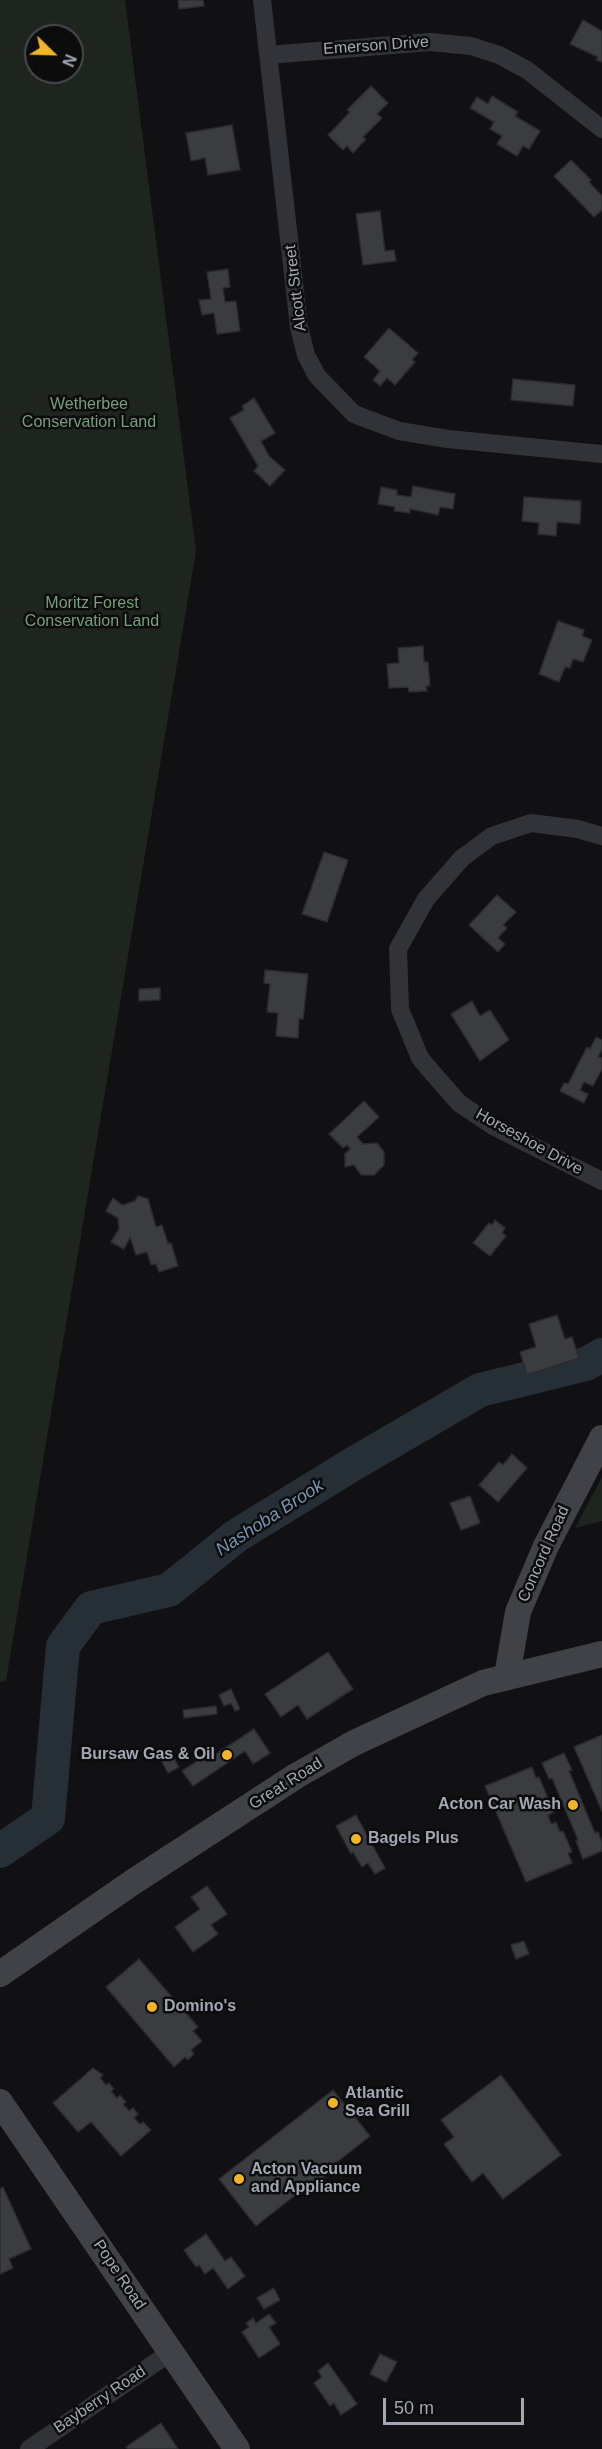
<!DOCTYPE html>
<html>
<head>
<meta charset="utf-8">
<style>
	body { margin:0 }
	#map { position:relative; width:602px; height:2449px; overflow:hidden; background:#111113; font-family:Arial,sans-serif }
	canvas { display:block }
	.north { position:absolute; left:24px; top:24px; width:60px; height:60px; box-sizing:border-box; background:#0c0c0d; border:2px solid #484a4f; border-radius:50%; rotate:113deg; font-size:16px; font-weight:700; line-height:24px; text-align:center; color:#a2a7b3 }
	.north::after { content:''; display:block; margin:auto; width:21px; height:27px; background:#f3b528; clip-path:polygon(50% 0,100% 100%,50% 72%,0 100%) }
	.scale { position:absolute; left:383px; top:2398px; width:141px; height:27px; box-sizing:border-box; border:3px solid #a2a7b3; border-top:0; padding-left:8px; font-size:18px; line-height:21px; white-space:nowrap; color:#a2a7b3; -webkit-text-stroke:4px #0c0c0d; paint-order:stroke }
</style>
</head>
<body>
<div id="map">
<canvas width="602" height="2449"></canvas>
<div class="north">N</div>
<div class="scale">50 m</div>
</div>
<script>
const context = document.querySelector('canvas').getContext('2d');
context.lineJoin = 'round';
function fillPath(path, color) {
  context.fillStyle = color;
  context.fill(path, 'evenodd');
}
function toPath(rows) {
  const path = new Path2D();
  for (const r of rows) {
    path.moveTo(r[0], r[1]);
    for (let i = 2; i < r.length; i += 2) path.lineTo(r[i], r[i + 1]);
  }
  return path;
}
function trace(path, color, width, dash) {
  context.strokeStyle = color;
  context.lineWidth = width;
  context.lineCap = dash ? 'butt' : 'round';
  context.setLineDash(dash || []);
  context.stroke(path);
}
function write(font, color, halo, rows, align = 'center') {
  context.font = font + ' Arial,sans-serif';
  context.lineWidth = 5;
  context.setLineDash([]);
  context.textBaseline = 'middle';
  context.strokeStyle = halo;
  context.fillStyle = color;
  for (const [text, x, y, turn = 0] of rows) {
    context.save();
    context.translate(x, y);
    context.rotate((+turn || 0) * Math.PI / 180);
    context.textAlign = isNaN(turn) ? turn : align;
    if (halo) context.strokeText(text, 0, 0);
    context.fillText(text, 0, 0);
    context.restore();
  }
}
fillPath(toPath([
	[0,0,125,0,196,551,6,1681,0,1682],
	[36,36,72,36,72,72,36,72],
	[602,1477,602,1521,575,1528]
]), '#1d251e');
trace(toPath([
	[0,1851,48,1818,63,1646,91,1608,169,1590,236,1536,353,1464,480,1390,586,1364,602,1355]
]), '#272f36', 34);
const building = toPath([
	[178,0,203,0,204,6,179,9,178,0],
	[583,20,602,31,602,62,596,60,598,57,570,44,583,20],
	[371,86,388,103,377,114,382,118,363,137,366,139,353,153,347,146,343,150,328,135,350,112,347,110,371,86],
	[492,96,518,112,515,116,540,131,529,149,523,146,517,156,497,144,502,136,490,129,494,122,470,108,477,97,488,104,492,96],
	[232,125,240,170,208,175,205,158,191,161,186,133,232,125],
	[571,160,591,180,589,182,602,196,602,210,594,217,554,176,571,160],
	[380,211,385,251,394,250,396,261,363,265,356,214,380,211],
	[228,269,230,287,223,288,225,302,236,301,240,331,217,334,214,313,202,315,199,300,211,299,207,272,228,269],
	[389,328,418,353,412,360,415,362,395,385,387,378,380,386,373,380,380,371,364,357,389,328],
	[513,379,575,385,573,406,511,400,513,379],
	[254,398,275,433,261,441,269,456,285,470,270,486,254,471,258,466,230,418,244,410,242,406,254,398],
	[413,486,455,494,453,509,440,507,438,515,410,509,410,513,394,511,395,507,378,504,381,487,397,490,397,495,411,497,413,486],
	[524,497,581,501,580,524,557,522,556,536,538,534,539,523,522,521,524,497],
	[558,621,584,630,582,636,592,640,583,662,573,659,570,668,565,667,559,682,539,674,558,621],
	[423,646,424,662,428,662,430,686,426,686,427,691,409,692,408,687,389,688,387,664,399,663,398,648,423,646],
	[324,852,348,860,327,922,302,914,324,852],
	[497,895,516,912,503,925,507,928,498,938,505,944,498,952,469,925,497,895],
	[265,970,308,974,303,1019,299,1019,298,1038,276,1036,278,1013,267,1012,270,984,264,983,265,970],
	[160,988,160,1000,139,1001,139,989,160,988],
	[472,1001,480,1016,490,1010,509,1040,480,1061,451,1014,472,1001],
	[596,1037,602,1040,602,1049,598,1057,602,1058,602,1069,593,1086,584,1082,580,1090,588,1094,584,1103,560,1091,564,1083,568,1084,587,1047,590,1049,596,1037],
	[364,1101,379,1117,357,1137,363,1144,377,1143,384,1152,384,1165,374,1175,361,1175,354,1165,345,1167,345,1154,350,1149,347,1145,343,1148,329,1134,364,1101],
	[138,1196,148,1199,156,1227,162,1225,168,1244,171,1243,178,1266,159,1272,156,1264,151,1265,147,1252,136,1255,130,1237,124,1249,111,1242,119,1229,118,1218,106,1211,113,1198,122,1205,135,1201,138,1196],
	[495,1220,505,1228,502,1233,506,1236,490,1256,473,1243,489,1223,492,1225,495,1220],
	[557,1315,565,1339,572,1337,579,1358,527,1375,520,1352,536,1347,529,1324,557,1315],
	[512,1454,527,1468,498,1502,479,1485,499,1462,503,1465,512,1454],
	[470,1496,480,1523,461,1530,450,1503,470,1496],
	[328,1652,353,1689,307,1719,298,1705,281,1717,265,1694,328,1652],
	[231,1689,240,1709,235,1711,231,1703,224,1706,219,1695,231,1689],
	[216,1706,217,1714,184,1718,183,1710,216,1706],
	[254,1729,270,1753,253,1764,245,1751,193,1786,182,1771,205,1756,207,1760,254,1729],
	[602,1735,602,1811,574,1747,602,1735],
	[171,1753,179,1767,168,1773,160,1758,171,1753],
	[564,1753,572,1770,569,1771,595,1833,598,1832,602,1842,602,1851,583,1859,576,1841,578,1840,552,1778,549,1779,542,1763,564,1753],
	[532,1767,536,1778,539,1777,554,1812,548,1815,551,1824,556,1822,560,1832,563,1831,572,1852,568,1853,572,1863,526,1882,485,1786,532,1767],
	[356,1815,385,1868,375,1874,368,1863,362,1867,353,1852,351,1854,336,1826,356,1815],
	[207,1886,227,1914,211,1925,218,1934,193,1952,175,1927,200,1909,191,1897,207,1886],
	[524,1941,529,1954,516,1959,511,1945,524,1941],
	[139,1959,198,2027,193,2031,202,2041,191,2050,194,2054,188,2060,185,2057,174,2067,106,1987,139,1959],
	[93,2068,103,2075,100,2078,106,2085,109,2083,114,2089,111,2091,117,2098,120,2095,126,2102,123,2104,129,2111,133,2108,138,2114,134,2118,140,2124,143,2122,151,2130,121,2156,91,2122,78,2132,53,2103,93,2068],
	[501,2075,561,2155,503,2199,483,2173,472,2182,444,2144,454,2137,441,2120,501,2075],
	[333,2090,370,2136,322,2174,325,2177,315,2185,312,2182,256,2226,219,2179,333,2090],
	[3,2187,31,2249,9,2259,13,2268,0,2274,0,2189,3,2187],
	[206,2234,225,2261,231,2257,245,2276,228,2289,213,2268,205,2274,199,2265,196,2267,184,2250,206,2234],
	[274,2288,280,2300,264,2309,257,2298,274,2288],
	[269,2314,276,2323,269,2327,280,2344,259,2358,242,2332,249,2327,246,2323,253,2318,256,2323,269,2314],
	[380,2354,397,2362,386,2382,370,2374,380,2354],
	[328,2363,357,2404,341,2415,334,2403,330,2406,314,2383,322,2377,318,2371,328,2363],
	[161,2423,178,2449,128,2449,126,2447,161,2423]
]);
fillPath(building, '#3b3c40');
trace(building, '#2b2b2f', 1.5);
trace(toPath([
	[262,0,299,327,306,355,317,376,354,414,399,431,448,439,602,454],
	[268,55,430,42,471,46,499,55,527,70,602,129],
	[602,836,578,829,531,823,492,836,462,858,426,899,398,949,400,1009,420,1058,430,1070,459,1103,493,1126,602,1181],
	[29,2449,171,2352]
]), '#323338', 18);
trace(toPath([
	[507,1676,518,1612,546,1546,602,1438],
	[0,1974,133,1882,296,1776,354,1743,483,1683,602,1654],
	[0,2102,237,2449]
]), '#404248', 26);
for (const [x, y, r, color] of [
	[227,1755,6,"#f3b528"],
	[573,1805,6,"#f3b528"],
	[356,1839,6,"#f3b528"],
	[152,2007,6,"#f3b528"],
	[333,2103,6,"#f3b528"],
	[239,2179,6,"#f3b528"]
]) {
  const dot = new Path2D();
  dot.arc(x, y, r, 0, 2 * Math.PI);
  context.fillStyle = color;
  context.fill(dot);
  trace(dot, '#0c0c0d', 2);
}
write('16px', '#a2a7b3', '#0c0c0d', [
	["Emerson Drive",376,46,-4],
	["Alcott Street",296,288,-97],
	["Horseshoe Drive",529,1142,29],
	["Concord Road",544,1554,-66],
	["Great Road",286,1784,-32],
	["Pope Road",119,2275,56],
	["Bayberry Road",100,2400,-34]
]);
write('16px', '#789f7c', '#0c0c0d', [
	["Wetherbee",89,405],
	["Conservation Land",89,423],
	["Moritz Forest",92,604],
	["Conservation Land",92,622]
]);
write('bold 16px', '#a2a7b3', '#0c0c0d', [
	["Bursaw Gas & Oil",215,1755,"right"],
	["Acton Car Wash",561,1805,"right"],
	["Bagels Plus",368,1839],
	["Domino's",164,2007],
	["Atlantic",345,2094],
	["Sea Grill",345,2112],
	["Acton Vacuum",251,2170],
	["and Appliance",251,2188]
], 'left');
write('italic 18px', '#7894b0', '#0c0c0d', [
	["Nashoba Brook",270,1518,-33]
]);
</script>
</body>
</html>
